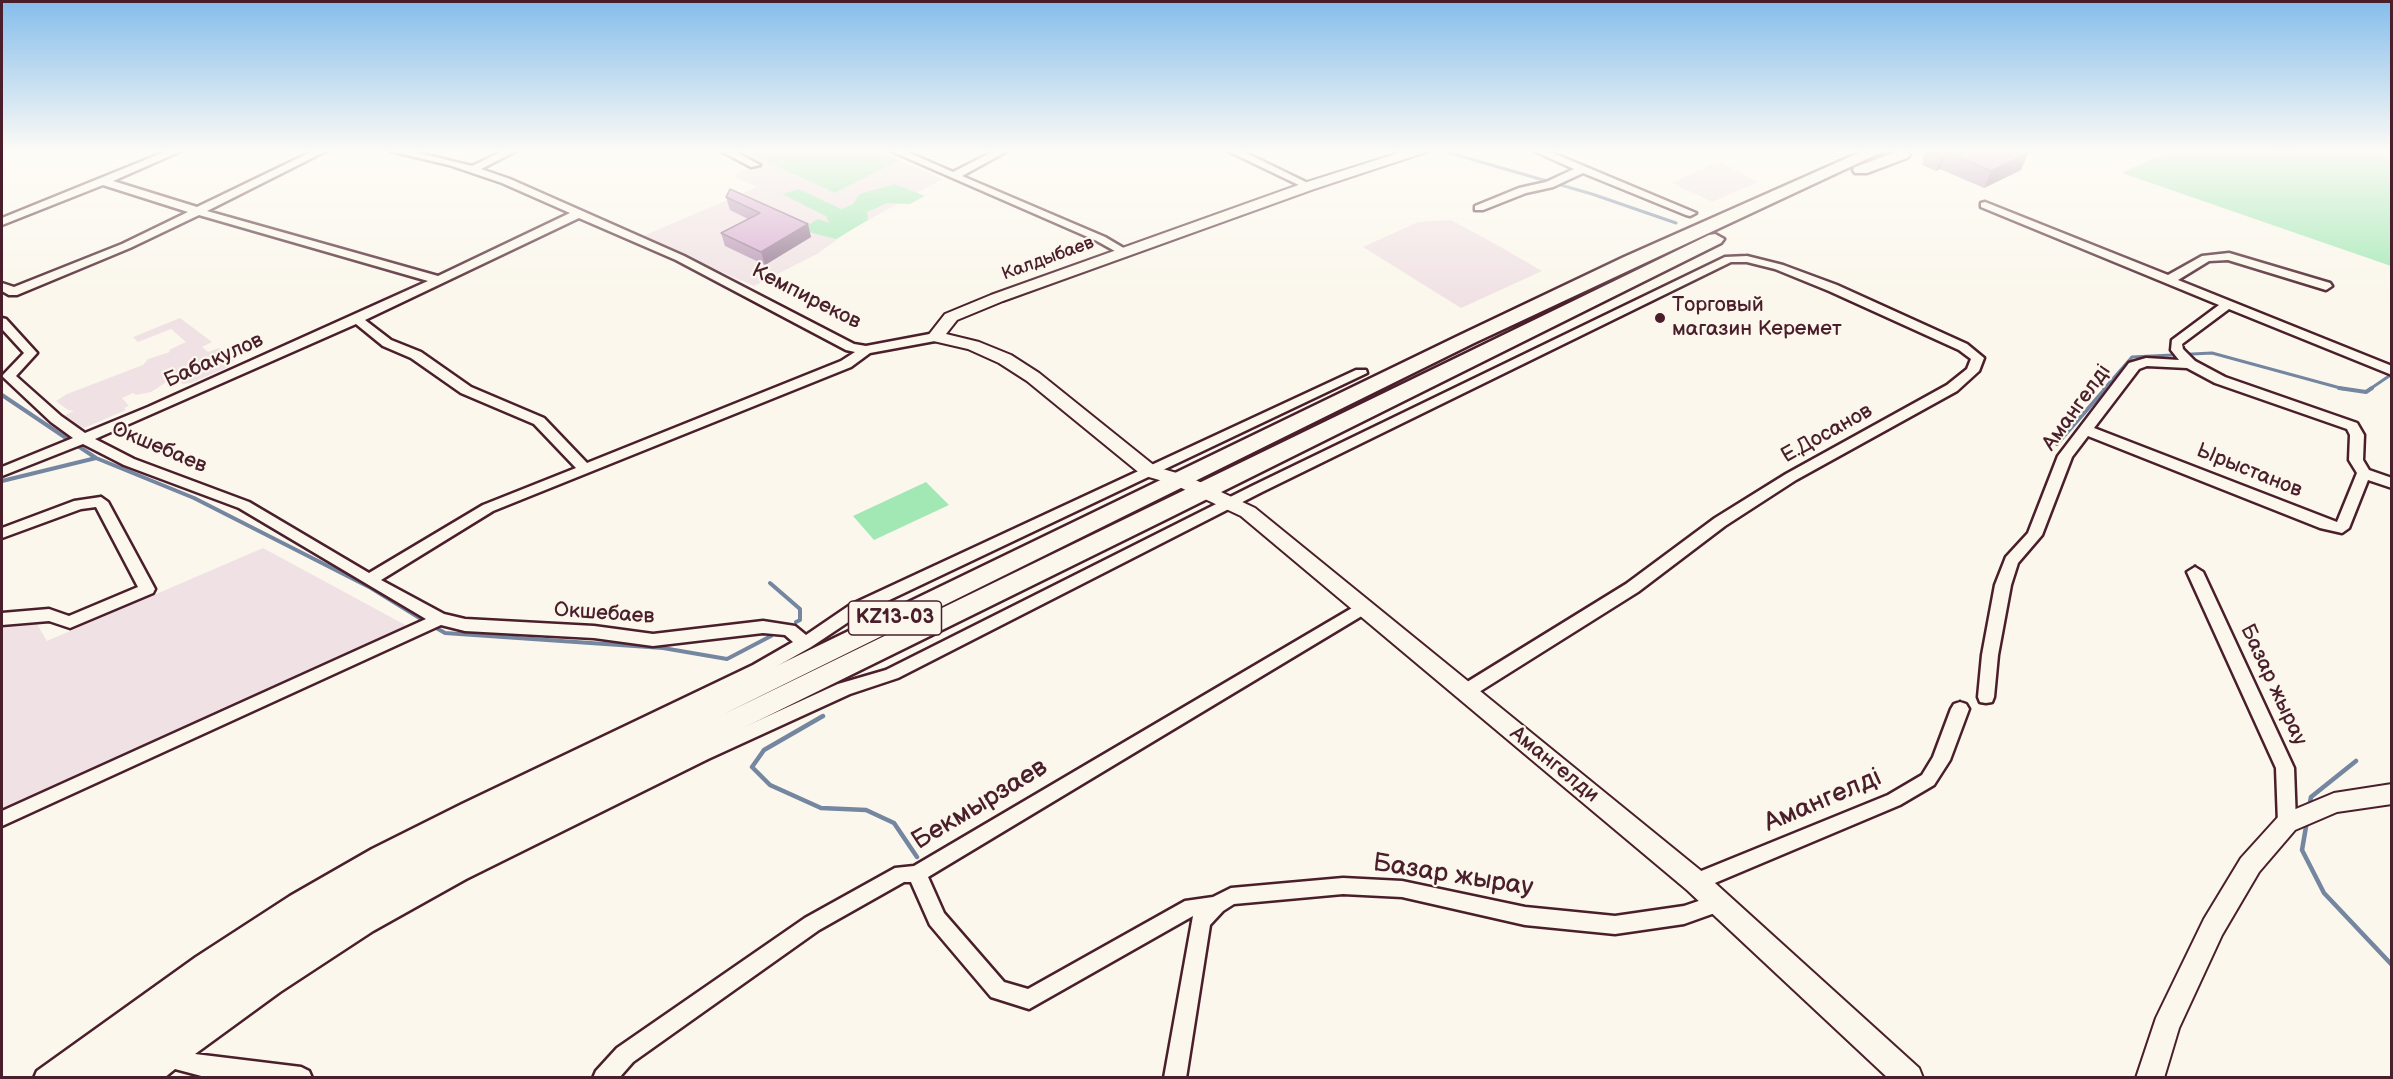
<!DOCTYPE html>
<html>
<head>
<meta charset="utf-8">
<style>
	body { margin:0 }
	#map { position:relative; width:2393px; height:1079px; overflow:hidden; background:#fbf7ec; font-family:"Balsamiq Sans",sans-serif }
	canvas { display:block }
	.frame { position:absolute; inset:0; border:3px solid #4a1f2b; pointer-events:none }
</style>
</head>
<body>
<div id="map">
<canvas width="2393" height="1079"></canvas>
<div class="frame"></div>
</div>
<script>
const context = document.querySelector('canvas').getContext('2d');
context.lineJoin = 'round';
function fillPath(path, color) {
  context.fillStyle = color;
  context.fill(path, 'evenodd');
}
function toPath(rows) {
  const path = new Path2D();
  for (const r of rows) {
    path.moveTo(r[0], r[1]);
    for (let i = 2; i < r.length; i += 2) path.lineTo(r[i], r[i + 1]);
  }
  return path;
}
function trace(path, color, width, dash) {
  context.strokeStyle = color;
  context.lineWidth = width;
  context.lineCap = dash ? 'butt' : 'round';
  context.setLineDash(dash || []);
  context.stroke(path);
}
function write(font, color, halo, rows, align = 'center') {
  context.font = font + ' "Balsamiq Sans",sans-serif';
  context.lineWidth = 4.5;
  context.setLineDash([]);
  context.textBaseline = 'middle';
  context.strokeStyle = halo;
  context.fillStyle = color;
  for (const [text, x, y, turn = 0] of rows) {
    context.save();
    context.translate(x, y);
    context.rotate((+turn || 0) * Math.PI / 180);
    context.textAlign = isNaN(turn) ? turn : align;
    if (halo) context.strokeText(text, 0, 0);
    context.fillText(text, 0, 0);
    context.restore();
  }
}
fillPath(toPath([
	[736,151,879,151,943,179,852,229,817,254,754,286,641,237,757,187,733,176,757,164,733,152],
	[1719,161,1758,182,1712,202,1672,183],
	[1451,220,1499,246,1542,271,1461,308,1363,247,1418,222],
	[180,318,212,342,202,347,208,352,219,348,234,361,229,363,231,366,191,383,182,384,174,377,151,392,136,395,133,393,122,398,129,406,124,408,126,410,84,428,56,419,74,411,68,410,56,401,67,394,143,365,148,359,170,352,169,350,186,342,171,329,138,342,133,337],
	[263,548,409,627,2,816,2,628,37,624,47,641]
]), '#f0e1e4');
fillPath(toPath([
	[745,151,879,151,899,160,835,193],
	[2168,151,2391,152,2391,266,2122,173],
	[895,184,925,196,910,204,887,203,867,212,868,220,836,239,809,232,805,227,818,219,829,223,826,216,782,194,799,189,841,209,852,205,860,194],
	[926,482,949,505,874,540,853,516]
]), '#a2e8b5');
trace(toPath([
	[1443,151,1592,194,1676,223],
	[2104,389,2132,357,2212,353,2344,389],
	[2370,389,2392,374]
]), '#7586a1', 3);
trace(toPath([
	[2339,388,2366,392,2372,388],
	[2,395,69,440],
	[75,444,96,458,194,498,371,588,426,622],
	[2057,444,2106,388],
	[2,481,96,458],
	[770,583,800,609,800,620,796,622],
	[433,626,445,633,663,648,727,659,771,636]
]), '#7586a1', 4);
trace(toPath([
	[823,716,764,750,752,767,770,785,821,808,866,810,894,823,917,857],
	[2309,808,2311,797,2356,761],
	[2307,821,2302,850,2324,893,2392,965]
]), '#7586a1', 4.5);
const minor = toPath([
	[167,151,181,151,113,181,197,207,313,151,326,151,207,211,438,276,570,213,502,183,449,165,390,151,411,151,472,166,503,151,516,151,481,169,510,179,684,256,854,344,866,346,935,333,941,337,935,341,870,353,851,367,493,511,381,580,444,614,465,619,594,626,653,634,763,621,795,626,806,635,850,605,1356,370,1366,370,1367,373,862,613,811,647,765,673,474,814,386,861,304,908,210,969,63,1078,34,1078,37,1071,196,957,290,896,372,849,462,804,753,665,793,642,785,635,763,633,653,646,594,638,465,631,441,625,2,826,2,811,426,619,239,508,124,465,83,444,2,476,2,467,73,438,51,422,2,376,24,353,2,329,2,318,6,319,37,353,16,376,61,416,85,433,148,407,428,281,199,215,130,248,17,295,9,295,2,291,2,283,14,287,122,244,188,212,103,185,2,225,2,218,167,151],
	[579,218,676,260,846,350,855,352,841,361,587,463,544,418,471,387,421,352,391,340,365,320,579,218],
	[356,324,383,346,411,358,461,393,534,424,576,468,483,505,369,573,249,502,134,459,95,439,356,324],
	[721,151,734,151,760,165,751,167,721,151],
	[891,151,905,151,953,172,994,151,1007,151,962,176,1105,237,1132,253,1126,256,1122,255,1097,241,891,151],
	[1228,151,1242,151,1314,186,1305,188,1228,151],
	[1534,151,1548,151,1696,213,1690,216,1686,215,1583,173,1553,187,1526,193,1483,210,1475,210,1475,206,1519,188,1546,182,1574,169,1534,151],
	[1985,202,2168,275,2202,256,2229,253,2330,283,2332,286,2326,290,2228,260,2209,261,2178,280,2392,366,2392,375,2229,309,2182,344,2183,349,2195,361,2225,377,2357,423,2364,435,2363,460,2369,470,2392,478,2392,488,2368,480,2349,528,2342,533,2320,528,2088,436,2072,457,2042,535,2018,563,2011,585,1998,655,1994,697,1992,702,1986,703,1980,702,1978,697,1982,655,1995,585,2006,557,2028,533,2058,456,2129,363,2146,358,2179,360,2171,350,2172,340,2219,305,1981,207,1981,203,1985,202],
	[2147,366,2187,368,2215,383,2347,429,2350,435,2349,460,2357,473,2337,522,2094,428,2139,369,2147,366],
	[1747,256,1783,265,1837,285,1967,344,1984,358,1979,371,1957,391,1796,480,1725,526,1638,592,1471,697,1465,698,1459,697,1457,692,1459,687,1626,584,1715,518,1786,474,1947,385,1967,369,1971,359,1959,350,1829,291,1775,269,1747,262,1731,262,1262,492,898,678,850,694,708,759,466,879,373,931,280,992,195,1054,301,1067,309,1071,312,1078,209,1078,175,1069,164,1078,135,1078,138,1071,163,1051,266,978,359,919,452,867,696,749,838,684,886,670,1252,486,1725,257,1747,256],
	[101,497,108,502,155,589,153,593,70,628,49,621,2,625,2,613,49,609,69,616,138,587,96,507,81,509,2,538,2,528,74,501,101,497],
	[2195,567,2203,572,2294,768,2296,823,2294,828,2287,831,2280,828,2278,823,2276,768,2187,572,2195,567],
	[1364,601,1370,603,1372,607,1370,611,928,877,944,913,1004,982,1028,989,1185,901,1213,897,1231,888,1343,878,1402,881,1525,907,1615,916,1684,906,1719,894,1726,897,1729,903,1726,909,1684,924,1615,934,1525,925,1402,897,1343,894,1234,904,1223,911,1210,925,1186,1078,1164,1078,1193,916,1029,1009,991,997,930,925,911,882,904,882,819,930,633,1062,619,1078,593,1078,596,1071,617,1048,805,918,895,868,914,866,1364,601],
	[1960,702,1966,704,1969,709,1950,760,1934,785,1900,805,1703,888,1696,890,1689,888,1686,882,1689,876,1888,795,1922,775,1933,757,1951,709,1954,704,1960,702]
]);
const major = toPath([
	[1405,151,1429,151,1314,189,1003,301,957,320,946,334,979,342,1011,355,1039,373,1156,467,1187,476,1255,508,1705,874,1919,1068,1923,1078,1888,1078,1687,890,1241,516,1173,484,1142,475,1027,381,999,363,968,349,929,340,927,337,945,314,991,295,1304,183,1405,151],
	[2392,784,2392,804,2337,812,2295,830,2259,872,2222,935,2179,1028,2164,1078,2136,1078,2156,1018,2204,919,2241,858,2279,816,2334,793,2392,784]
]);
const highway = toPath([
	[1863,151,1884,151,1474,343,724,714,1709,235,1715,234,1724,239,1721,243,1165,520,502,847,390,909,283,977,194,1036,144,1078,61,1078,66,1067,169,990,272,923,413,842,1460,335,1624,257,1863,151],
	[1899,151,1907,152,1910,155,1907,158,1867,173,1855,173,1853,170,1855,167,1899,151]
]);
trace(minor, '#4a1f2b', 5);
trace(major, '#4a1f2b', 4);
trace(highway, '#4a1f2b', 5);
fillPath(minor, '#fbf7ec');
fillPath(major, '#fbf7ec');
fillPath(highway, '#fbf7ec');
fillPath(toPath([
	[1925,151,2026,151,2028,153,2021,170,1984,188,1940,169,1936,171,1922,165,1924,160,1922,159],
	[726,197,811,237,765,265,725,246,721,233,748,219,730,210]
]), '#b995b5');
fillPath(toPath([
	[1947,152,1940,169,1936,171,1943,154],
	[2028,153,2021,170,1984,188,1991,171],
	[808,224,811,237,765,265,761,252]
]), '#967993');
const building = toPath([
	[1936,151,2026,151,2028,153,1991,171,1947,152,1943,154,1936,151],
	[730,189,808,224,761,252,721,233,760,213,726,197,730,189]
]);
fillPath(building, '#d7add2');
trace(building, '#967993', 1.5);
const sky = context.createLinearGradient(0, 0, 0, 302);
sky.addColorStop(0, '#85bdeb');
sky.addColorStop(0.5, '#fdfbf6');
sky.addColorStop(1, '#fdfbf600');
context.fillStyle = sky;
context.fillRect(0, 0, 2393, 302);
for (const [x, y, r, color] of [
	[1660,318,6,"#4a1f2b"]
]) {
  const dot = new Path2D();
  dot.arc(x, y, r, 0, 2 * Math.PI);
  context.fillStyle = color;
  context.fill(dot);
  trace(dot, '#fbf7ec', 2);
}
write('18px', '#4a1f2b', '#fbf7ec', [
	["Калдыбаев",1048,259,-20]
]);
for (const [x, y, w] of [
	[895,618,93]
]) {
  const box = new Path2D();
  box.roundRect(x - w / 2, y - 17, w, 34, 4.5);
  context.fillStyle = '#fbf7ec';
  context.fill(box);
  trace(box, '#4a1f2b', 1.5);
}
write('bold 20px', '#4a1f2b', null, [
	["KZ13-03",895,618]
]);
write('21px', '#4a1f2b', '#fbf7ec', [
	["Кемпиреков",806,297,27],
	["Бабакулов",214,361,-24],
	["Амангелді",2077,408,-54],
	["Е.Досанов",1827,434,-29],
	["Окшебаев",159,448,23],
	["Ырыстанов",2249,471,22],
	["Окшебаев",604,614,4],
	["Базар жырау",2273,685,65],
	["Амангелди",1554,765,39]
]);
write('21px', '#4a1f2b', '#fbf7ec', [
	["Торговый",1672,306],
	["магазин Керемет",1672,330]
], 'left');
write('26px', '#4a1f2b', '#fbf7ec', [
	["Амангелді",1823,801,-23],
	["Бекмырзаев",980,805,-31],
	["Базар жырау",1453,876,9]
]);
</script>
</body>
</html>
